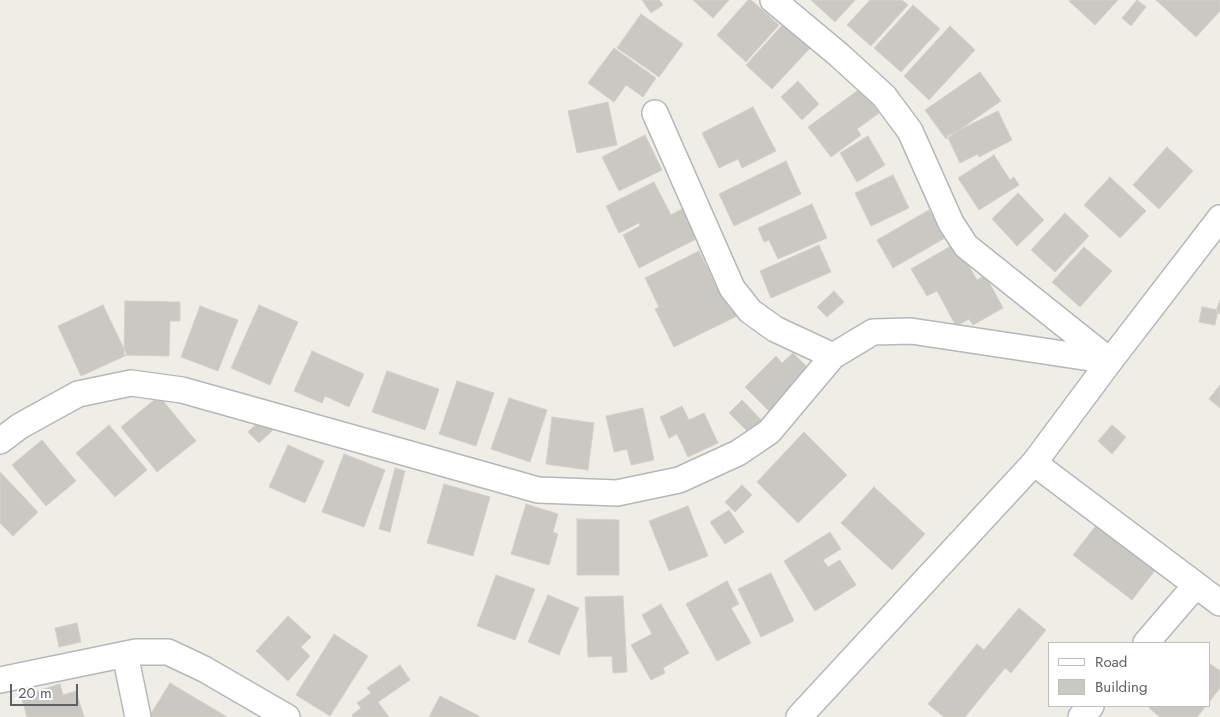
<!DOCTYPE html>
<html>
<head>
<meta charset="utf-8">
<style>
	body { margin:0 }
	#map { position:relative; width:1220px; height:717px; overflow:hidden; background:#eeeee6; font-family:Jost,sans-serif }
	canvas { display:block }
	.legend { position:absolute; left:1048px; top:642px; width:162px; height:65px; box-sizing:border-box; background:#fff; border:1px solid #bfbfc1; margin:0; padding:6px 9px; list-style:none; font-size:15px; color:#5e6065 }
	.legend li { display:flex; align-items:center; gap:10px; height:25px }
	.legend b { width:25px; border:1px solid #bfbfc1 }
	.scale { position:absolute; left:10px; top:684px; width:68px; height:22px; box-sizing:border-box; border:2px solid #5e6065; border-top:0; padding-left:6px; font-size:15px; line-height:18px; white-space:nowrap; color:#5e6065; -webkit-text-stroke:4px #fff; paint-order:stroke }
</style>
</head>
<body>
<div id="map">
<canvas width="1220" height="717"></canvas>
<ul class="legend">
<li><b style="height:6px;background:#fff"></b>Road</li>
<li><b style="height:14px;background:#cac8c2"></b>Building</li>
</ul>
<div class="scale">20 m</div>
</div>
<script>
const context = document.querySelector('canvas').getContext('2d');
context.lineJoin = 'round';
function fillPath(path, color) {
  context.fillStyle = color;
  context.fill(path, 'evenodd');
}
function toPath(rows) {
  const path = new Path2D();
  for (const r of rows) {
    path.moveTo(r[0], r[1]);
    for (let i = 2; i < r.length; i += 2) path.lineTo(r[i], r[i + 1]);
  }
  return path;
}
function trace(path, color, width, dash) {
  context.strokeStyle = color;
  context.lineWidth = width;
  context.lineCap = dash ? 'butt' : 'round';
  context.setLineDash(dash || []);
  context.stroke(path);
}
const building = toPath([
	[642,0,659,0,663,5,651,13,642,0],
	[693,0,729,0,713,18,693,0],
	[748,0,751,0,779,25,746,62,717,35,748,0],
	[811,0,855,0,835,22,811,0],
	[870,0,902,0,908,5,871,46,847,25,870,0],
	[1071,0,1118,0,1095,25,1069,1,1071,0],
	[1137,0,1146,7,1131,26,1122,18,1137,0],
	[1156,0,1220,0,1220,11,1196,37,1156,0],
	[913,5,940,29,901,72,874,48,913,5],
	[641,14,683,44,659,77,617,48,641,14],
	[785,22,811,47,772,89,746,65,785,22],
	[950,26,975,50,929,100,904,76,950,26],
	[614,48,656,78,643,97,626,85,614,102,588,83,614,48],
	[980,72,1001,101,946,139,925,110,980,72],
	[798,81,819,104,802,120,781,97,798,81],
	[861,88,879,113,857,129,861,135,831,157,808,127,861,88],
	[608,102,617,145,577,153,568,111,608,102],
	[753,107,776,151,742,168,738,159,719,168,702,133,753,107],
	[998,111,1012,140,979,157,978,154,960,163,947,136,998,111],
	[645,135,662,170,619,191,602,157,645,135],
	[868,136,885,165,857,182,840,153,868,136],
	[1167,147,1193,171,1159,209,1133,185,1167,147],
	[994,155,1010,180,1014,177,1019,185,979,210,958,178,994,155],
	[786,161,801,194,734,226,719,194,786,161],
	[893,175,909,208,871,226,855,193,893,175],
	[1110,177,1146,211,1120,238,1084,205,1110,177],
	[654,182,671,215,687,206,702,236,639,268,623,235,640,226,639,223,619,233,606,206,654,182],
	[1018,193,1044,220,1017,246,992,219,1018,193],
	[812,204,827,238,778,259,769,240,764,242,758,228,812,204],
	[929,210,945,238,893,268,877,240,929,210],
	[1065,213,1089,236,1055,272,1031,250,1065,213],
	[956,243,977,280,985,275,1003,308,973,325,969,319,956,326,937,291,927,296,911,269,956,243],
	[819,245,831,272,771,298,760,271,819,245],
	[1084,247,1112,271,1080,307,1052,282,1084,247],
	[699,251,718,290,723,287,737,316,674,347,655,309,659,307,645,278,699,251],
	[834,291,844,302,827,317,817,307,834,291],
	[1220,300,1220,314,1216,312,1220,300],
	[125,301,180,302,180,321,170,321,169,356,124,355,125,301],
	[103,305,127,355,81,376,58,326,103,305],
	[259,305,298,322,270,385,231,368,259,305],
	[200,306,238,320,218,371,181,357,200,306],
	[1202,307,1218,310,1215,325,1199,322,1202,307],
	[312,351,364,374,349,407,325,396,322,403,294,391,312,351],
	[793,353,810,370,769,411,745,387,776,356,782,363,793,353],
	[387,371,439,389,425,430,372,412,387,371],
	[457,381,494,393,476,446,439,434,457,381],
	[1220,385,1220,408,1209,399,1220,385],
	[159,396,196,441,157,472,121,427,159,396],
	[509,398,547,410,530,462,491,449,509,398],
	[742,400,770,429,757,441,729,413,742,400],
	[682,406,689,420,704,413,718,443,688,457,677,434,669,438,660,417,682,406],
	[643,408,654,460,631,465,627,449,614,452,606,416,643,408],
	[552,417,594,423,588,470,546,464,552,417],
	[262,418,273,430,259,443,248,432,262,418],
	[109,425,147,470,115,497,76,453,109,425],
	[1112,425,1126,437,1112,454,1098,441,1112,425],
	[804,432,847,475,798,523,757,482,804,432],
	[42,440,76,481,46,506,12,465,42,440],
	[288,445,324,461,305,503,269,487,288,445],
	[344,454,385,470,364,527,322,512,344,454],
	[395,468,405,471,390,532,379,529,395,468],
	[0,472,38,512,13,536,0,523,0,472],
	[444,484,490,497,473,556,427,543,444,484],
	[742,485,752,495,735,512,725,502,742,485],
	[874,487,925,534,892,570,841,523,874,487],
	[526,504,558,514,553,532,558,534,549,565,511,554,526,504],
	[688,506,708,556,669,571,649,521,688,506],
	[729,510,744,532,725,544,710,522,729,510],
	[577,519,619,520,619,575,577,575,577,519],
	[1098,523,1156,569,1132,600,1073,555,1098,523],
	[830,532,841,549,823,560,828,567,840,560,856,585,815,611,784,561,830,532],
	[771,573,794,621,761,637,738,589,771,573],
	[496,575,535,589,515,640,477,626,496,575],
	[727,581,739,604,731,608,751,643,717,661,686,604,727,581],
	[548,595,579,608,559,655,528,642,548,595],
	[623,596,627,672,613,673,612,656,588,657,585,597,623,596],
	[661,604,689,653,663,668,665,673,651,680,631,645,652,634,642,615,661,604],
	[1019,608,1046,630,1011,673,1005,668,965,717,944,717,928,704,977,644,984,650,1019,608],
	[288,616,311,637,301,647,310,656,288,681,256,651,288,616],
	[77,623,81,642,59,647,55,628,77,623],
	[334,634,368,656,330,716,296,695,334,634],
	[1209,663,1220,671,1220,688,1209,702,1209,663],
	[400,665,410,680,378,702,389,717,353,717,352,715,361,708,357,703,371,693,367,688,400,665],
	[170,683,227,717,149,717,170,683],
	[60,684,63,695,76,691,84,717,27,717,21,696,60,684],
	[440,696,479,716,479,717,429,717,440,696],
	[1151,706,1206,706,1197,717,1160,717,1149,708,1151,706]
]);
fillPath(building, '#cac8c2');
trace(building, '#d3d1c5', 1);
const minor = toPath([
	[773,0,839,55,884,96,910,131,951,223,966,246,1110,361],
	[655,113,732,288,750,311,775,329,833,356],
	[0,441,20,426,78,394,131,383,182,390,538,490,617,493,679,480,738,453,769,432,833,356,873,332,911,331,1110,361],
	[1034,463,1220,603],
	[1146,643,1196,585],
	[125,654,138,717],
	[0,680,136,652,168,652,204,669,287,717],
	[799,717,1034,463,1110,361,1220,218],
	[1081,717,1091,706]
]);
trace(minor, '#b6b7bb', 28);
trace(minor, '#fff', 25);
</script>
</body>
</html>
